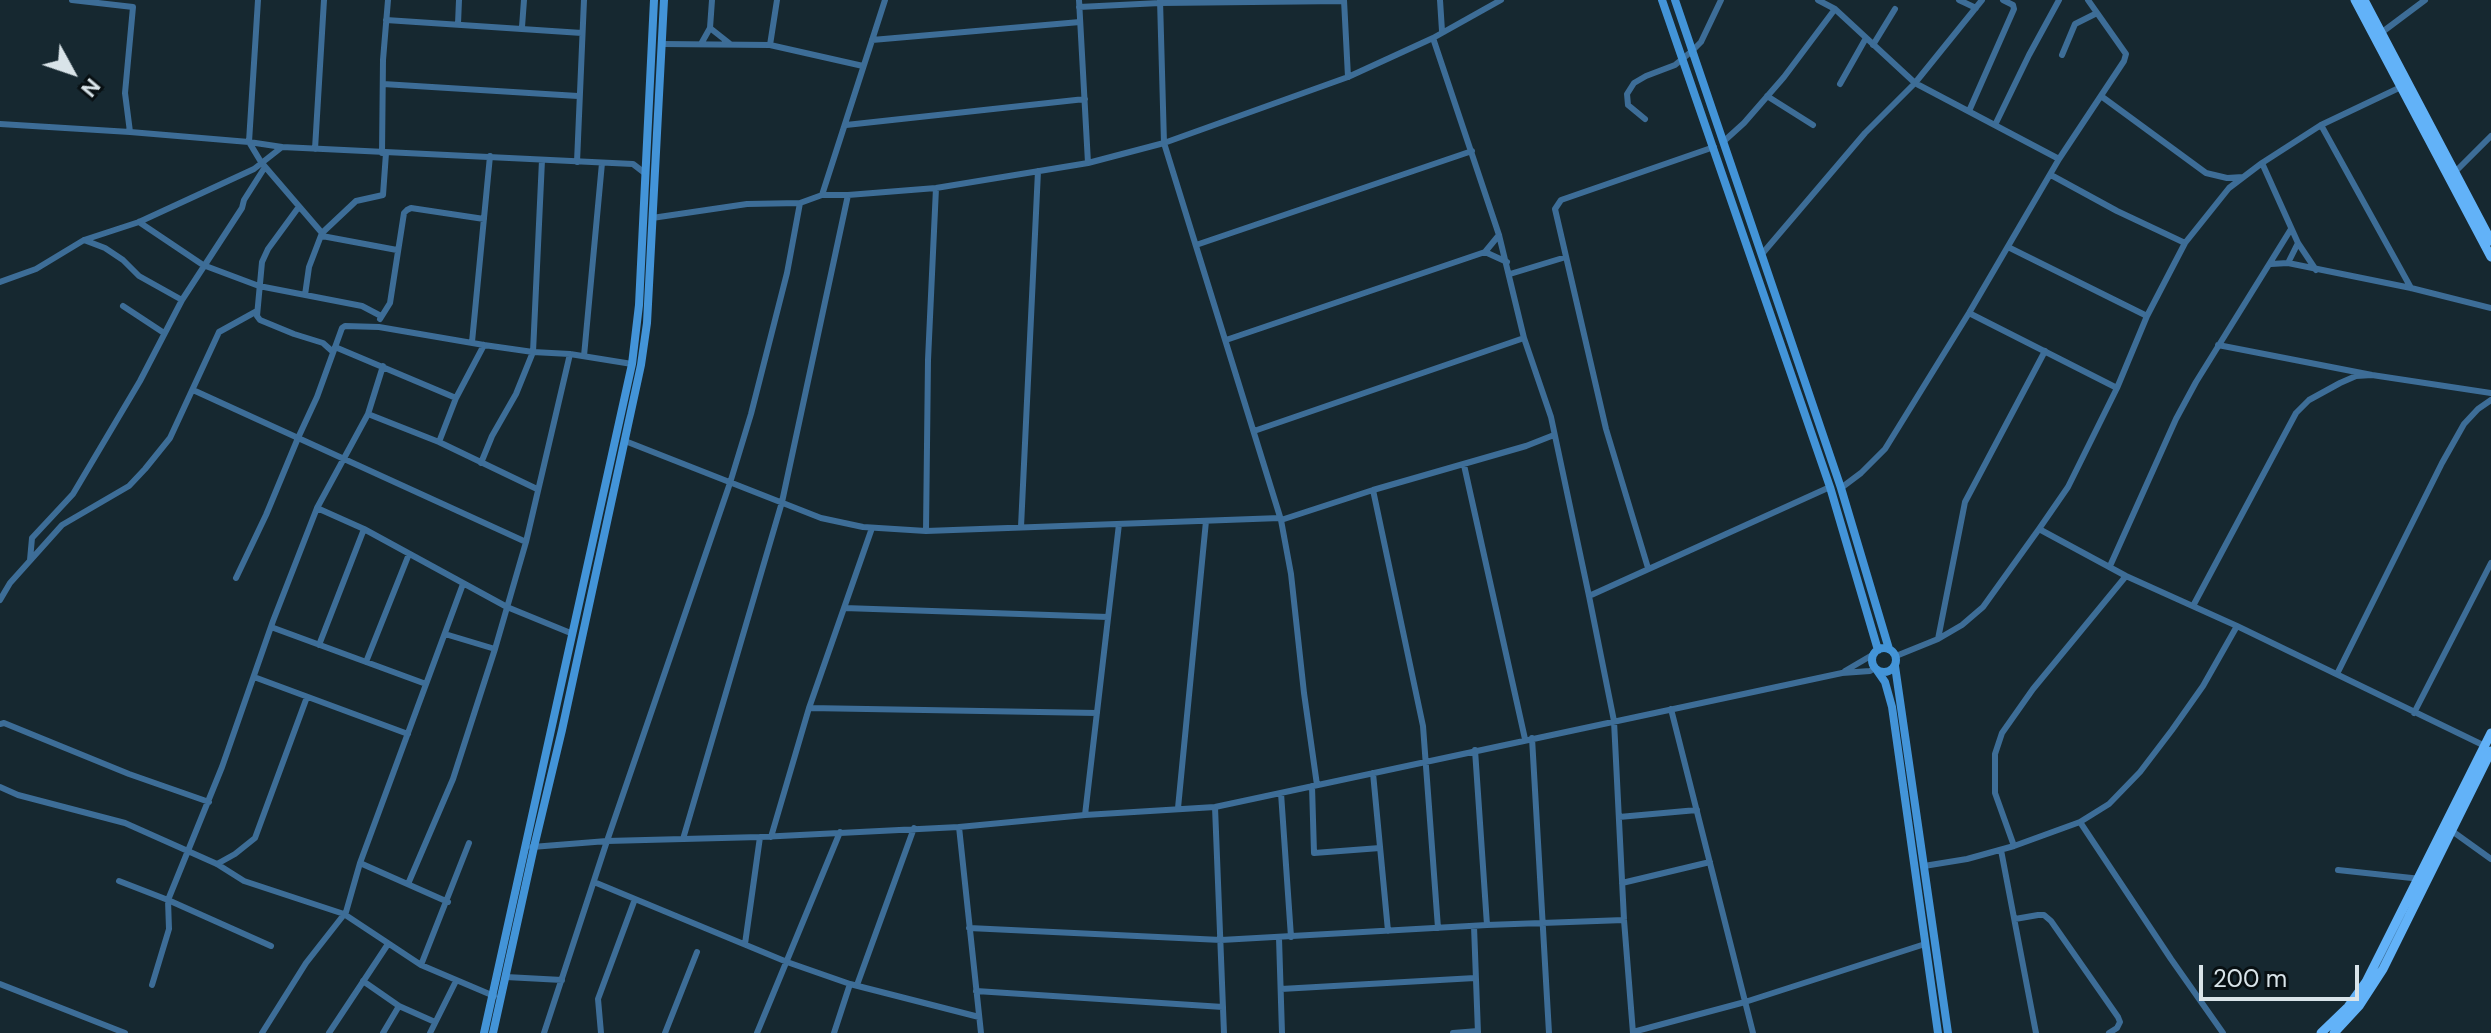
<!DOCTYPE html>
<html>
<head>
<meta charset="utf-8">
<style>
	body { margin:0 }
	#map { position:relative; width:2491px; height:1033px; overflow:hidden; background:#162830; font-family:"DM Sans",sans-serif }
	canvas { display:block }
	.north { position:absolute; left:32px; top:32px; width:80px; height:80px; -webkit-text-stroke:6px #081013; paint-order:stroke; rotate:130deg; font-size:22px; font-weight:700; line-height:32px; text-align:center; color:#d9e4e9 }
	.north::after { content:''; display:block; margin:auto; width:28px; height:36px; background:#d9e4e9; clip-path:polygon(50% 0,100% 100%,50% 72%,0 100%) }
	.scale { position:absolute; left:2199px; top:965px; width:160px; height:36px; box-sizing:border-box; border:4px solid #d9e4e9; border-top:0; padding-left:10px; font-size:24px; line-height:28px; white-space:nowrap; color:#d9e4e9; -webkit-text-stroke:6px #081013; paint-order:stroke }
</style>
</head>
<body>
<div id="map">
<canvas width="2491" height="1033"></canvas>
<div class="north">N</div>
<div class="scale">200 m</div>
</div>
<script>
const context = document.querySelector('canvas').getContext('2d');
context.lineJoin = 'round';
function toPath(rows) {
  const path = new Path2D();
  for (const r of rows) {
    if (r.length === 3) {
      path.moveTo(r[0] + r[2], r[1]);
      path.arc(r[0], r[1], r[2], 0, 2 * Math.PI);
      continue;
    }
    path.moveTo(r[0], r[1]);
    for (let i = 2; i < r.length; i += 2) path.lineTo(r[i], r[i + 1]);
  }
  return path;
}
function trace(path, color, width, dash) {
  context.strokeStyle = color;
  context.lineWidth = width;
  context.lineCap = dash ? 'butt' : 'round';
  context.setLineDash(dash || []);
  context.stroke(path);
}
trace(toPath([
	[72,0,133,7,125,93,130,132,249,142,282,147],
	[258,0,249,142,261,162,322,233],
	[1079,0,1088,163],
	[1160,0,1164,143,1281,520,1291,574,1304,693,1317,785],
	[1344,0,1348,77],
	[1440,0,1442,31],
	[1818,0,1835,9,1915,83,2059,159],
	[1959,0,1976,8],
	[1079,7,1160,3,1344,1],
	[386,20,582,33],
	[458,24,459,0],
	[522,27,524,0],
	[710,28,729,43],
	[2381,33,2425,0],
	[1433,38,1499,235,1524,338,1551,417,1589,596,1614,721,1624,920,1633,1033],
	[872,40,1080,22],
	[662,44,770,45,863,66],
	[701,44,710,28,712,0],
	[770,45,777,0],
	[1873,45,1895,9],
	[2062,55,2075,24,2097,13],
	[383,84,578,96],
	[1840,84,1866,38],
	[1767,96,1813,125],
	[2101,96,2206,173,2227,178,2243,177],
	[1969,111,2014,9,2013,5,2003,0],
	[1645,119,1628,105,1627,94,1634,83,1646,76,1675,65,1692,51,1701,42,1721,0],
	[0,124,130,132],
	[846,125,1085,99],
	[1995,125,2029,55,2059,0],
	[2321,125,2411,288],
	[1723,142,1744,123,1784,77,1835,9],
	[315,149,324,0],
	[382,153,383,60,388,0],
	[577,162,584,0],
	[2262,163,2298,243,2316,270],
	[2455,172,2491,136],
	[2051,175,2117,211,2185,243],
	[822,195,885,0],
	[298,208,268,249,262,262,257,316,260,320,294,334,323,343,333,352],
	[652,218,747,204,800,203,822,195,848,195,936,188,1088,163,1164,143,1348,77,1433,38,1501,0],
	[139,222,203,265,259,286,362,306,381,316],
	[322,236,397,250],
	[84,240,105,248,123,260,139,276,182,300],
	[1196,245,1472,151],
	[2008,247,2147,316],
	[1485,252,1507,262],
	[1762,254,1865,133,1915,83,1982,0],
	[2288,263,2298,243],
	[2271,264,2288,263,2411,288,2491,308],
	[1510,274,1566,257],
	[0,282,36,269,84,240,139,222,254,169,282,147,633,164,646,174],
	[305,295,309,267,322,233,356,201,383,195,386,153],
	[123,306,164,333],
	[1969,313,2117,388],
	[380,319,390,303,404,213,407,210,411,208,484,219],
	[1226,340,1485,252,1499,235],
	[472,342,490,156],
	[2218,345,2372,375,2491,393],
	[335,347,456,398],
	[584,356,602,163],
	[193,390,526,542],
	[368,414,439,442,537,489],
	[1254,431,1524,338],
	[625,441,821,518,863,527,926,531,1280,518],
	[439,442,456,398,484,345],
	[481,463,492,436,516,394,533,352,542,160],
	[1464,465,1525,739],
	[1841,488,1861,473,1885,449,1969,313,2059,159,2124,61,2126,54,2088,0],
	[1373,490,1423,726,1438,928],
	[317,508,364,529,507,607,573,634],
	[1281,520,1373,490,1526,446,1554,435],
	[1021,527,1038,171],
	[2039,529,2126,576,2237,626,2485,746],
	[926,531,928,360,936,188],
	[30,560,32,538,73,494,140,381,182,300,242,208,244,200,265,167],
	[2110,566,2176,419,2196,382,2291,229],
	[1648,568,1606,429,1555,209,1561,200,1714,147],
	[236,578,266,515,298,438,317,397,342,328,345,326,379,327,484,345,533,352,570,354,632,364],
	[1589,596,1830,487],
	[0,600,10,583,62,525,129,486,145,469,170,438,219,332,257,311],
	[2193,606,2296,413,2309,400,2340,383,2356,376,2372,375],
	[844,608,1108,617],
	[271,627,426,684],
	[445,634,495,649],
	[1938,639,1965,502,2045,351],
	[319,645,364,529],
	[1896,656,1938,639,1962,625,1983,607,2039,529,2068,487,2117,388,2147,316,2185,243,2229,188,2262,163,2321,125,2401,87],
	[366,662,409,554],
	[1845,671,1874,654],
	[2337,674,2442,463,2464,424,2478,409,2491,400],
	[254,677,408,734],
	[809,708,1097,713],
	[1671,709,1753,1033],
	[2414,713,2491,563],
	[0,724,4,723,129,774,209,802],
	[1532,738,1549,1033],
	[1475,750,1487,925],
	[1373,773,1388,931],
	[1312,786,1314,853,1380,848],
	[0,787,18,795,125,823,217,864,244,881,344,914,421,965,494,996],
	[1281,793,1291,937],
	[1215,807,1224,1033],
	[1178,808,1206,521],
	[1085,815,1119,524],
	[1619,817,1697,810],
	[2080,822,2171,959,2223,1033],
	[959,827,981,1033],
	[2452,831,2491,859],
	[771,837,809,708,872,528],
	[683,839,782,502,848,195],
	[2014,846,1995,793,1995,754,2002,733,2033,689,2126,576],
	[532,847,607,841,760,837,959,827,1085,815,1215,807,1842,673,1870,671,1875,668],
	[2001,850,2036,1033],
	[360,863,448,902],
	[217,864,235,854,255,838,307,697],
	[1924,866,1967,859,2014,846,2080,822,2109,804,2140,772,2172,730,2203,686,2237,626],
	[2338,870,2421,879],
	[119,881,168,900,271,946],
	[594,882,787,962,850,984,979,1017],
	[1622,883,1710,862],
	[408,884,453,779,495,649,526,542,570,354],
	[2015,919,2038,915,2044,915,2051,921,2118,1017,2120,1022,2117,1028,2109,1033],
	[1474,926,1478,1033],
	[969,928,1221,940,1487,925,1624,920],
	[1279,938,1282,1033],
	[745,944,760,837],
	[421,965,469,843],
	[506,977,562,980],
	[363,981,399,1006,435,1022],
	[0,984,125,1033],
	[152,985,169,929,168,900,222,767,273,621,317,508,368,414,383,366],
	[857,985,914,828],
	[1281,989,1475,978],
	[976,991,1223,1007],
	[1633,1032,1745,1002,1925,944],
	[262,1033,306,963,346,912,360,863,463,584],
	[329,1033,388,944],
	[383,1033,399,1006],
	[430,1033,456,981],
	[544,1033,607,841,730,483,751,414,787,273,800,203],
	[601,1033,598,999,635,899],
	[665,1033,697,952],
	[757,1033,840,832],
	[834,1033,850,984],
	[1453,1033,1478,1031]
]), '#3d6d97', 6);
trace(toPath([
	[1662,0,1830,487,1878,650],
	[1675,0,1841,488,1889,649],
	[1884,660,12],
	[1895,666,1948,1033],
	[1876,669,1885,682,1892,707,1938,1033],
	[484,1033,632,364,639,305,654,0],
	[493,1033,534,847,562,730,641,365,647,323,664,0]
]), '#4394d8', 8);
trace(toPath([
	[2355,0,2491,257],
	[2364,0,2491,241],
	[2321,1033,2348,1007,2366,982,2491,733],
	[2334,1033,2359,1006,2383,969,2491,751]
]), '#62b2f8', 9);
</script>
</body>
</html>
